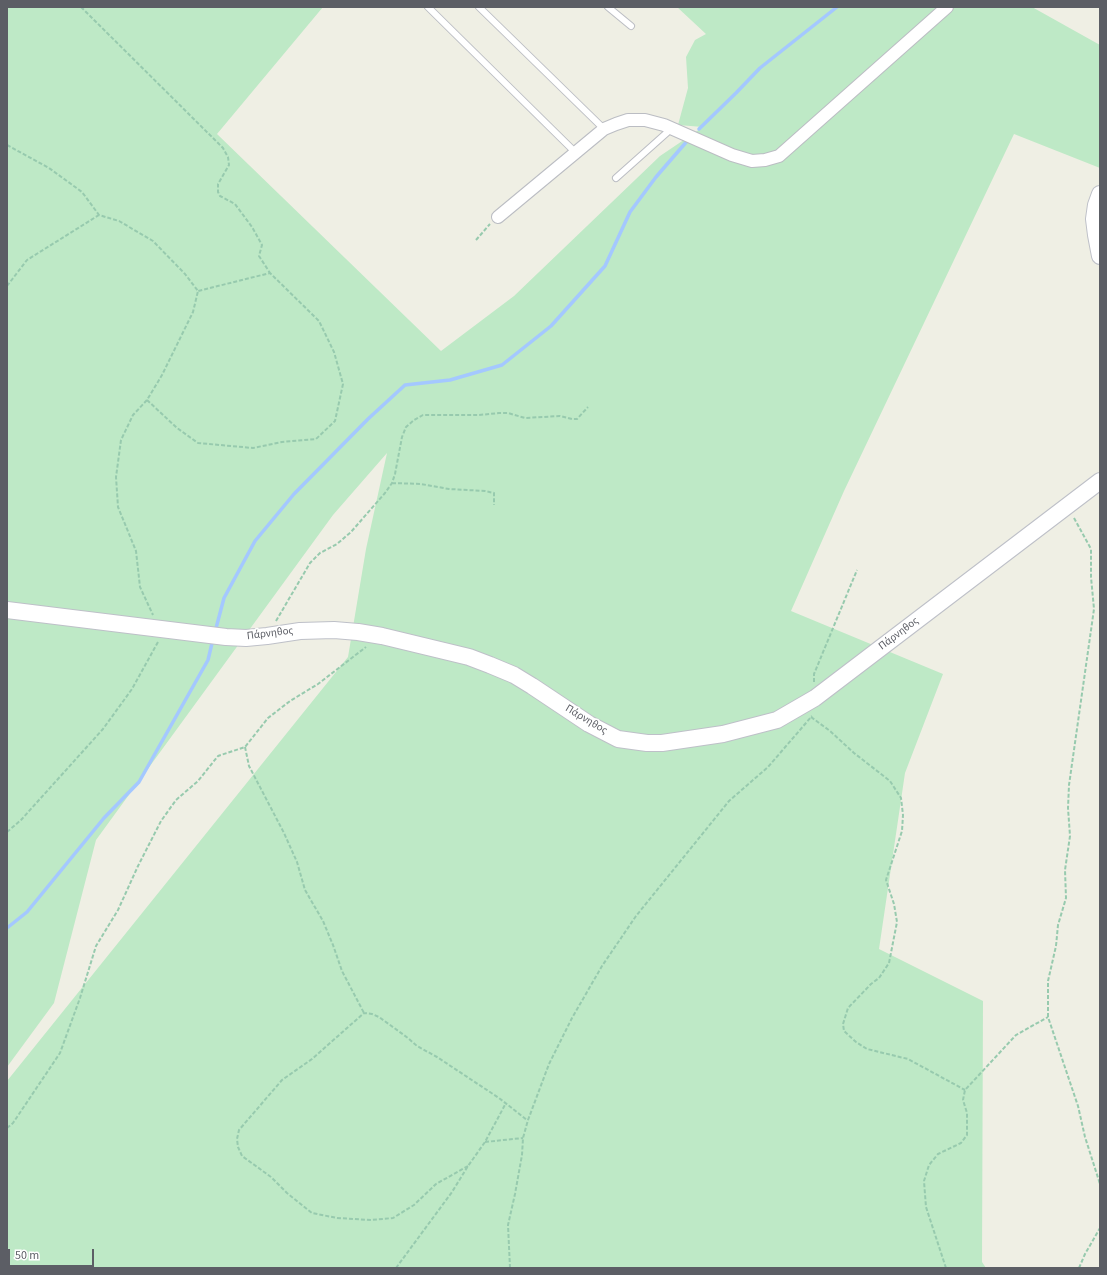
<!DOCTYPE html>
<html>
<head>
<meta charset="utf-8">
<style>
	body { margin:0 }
	#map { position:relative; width:1107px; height:1275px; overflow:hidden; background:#efefe4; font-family:"Source Sans 3",sans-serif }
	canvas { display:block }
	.frame { position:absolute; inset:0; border:8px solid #5c5e65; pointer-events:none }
	.scale { position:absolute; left:8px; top:1249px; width:86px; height:18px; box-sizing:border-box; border:2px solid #5c5e65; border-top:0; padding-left:5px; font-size:12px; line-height:14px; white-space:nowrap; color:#5c5e65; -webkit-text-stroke:3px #fff; paint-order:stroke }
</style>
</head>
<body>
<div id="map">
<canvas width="1107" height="1275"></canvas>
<div class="frame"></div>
<div class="scale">50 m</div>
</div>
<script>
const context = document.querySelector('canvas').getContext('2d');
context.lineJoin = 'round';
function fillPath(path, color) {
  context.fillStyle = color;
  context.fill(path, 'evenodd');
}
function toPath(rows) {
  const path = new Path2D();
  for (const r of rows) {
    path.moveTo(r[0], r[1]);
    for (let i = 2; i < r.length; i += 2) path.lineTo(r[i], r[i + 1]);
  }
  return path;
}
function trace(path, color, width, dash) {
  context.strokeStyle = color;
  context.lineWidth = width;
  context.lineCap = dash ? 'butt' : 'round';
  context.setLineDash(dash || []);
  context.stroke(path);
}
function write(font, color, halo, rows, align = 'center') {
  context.font = font + ' "Source Sans 3",sans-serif';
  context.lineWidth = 3.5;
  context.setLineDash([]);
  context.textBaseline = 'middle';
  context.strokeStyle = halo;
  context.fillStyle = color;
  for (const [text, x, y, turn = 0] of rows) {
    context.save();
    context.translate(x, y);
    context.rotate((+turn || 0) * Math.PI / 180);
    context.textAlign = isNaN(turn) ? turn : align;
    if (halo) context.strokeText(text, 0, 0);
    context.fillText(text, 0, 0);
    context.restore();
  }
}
fillPath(toPath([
	[7,7,323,7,217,134,441,351,514,296,660,156,703,127,678,125,688,88,686,57,695,40,706,34,677,7,940,7,858,93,955,7,1032,7,1100,45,1100,168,1014,134,844,491,791,611,943,674,905,773,879,949,983,1001,982,1262,986,1268,7,1268,7,1081,348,657,366,549,387,453,333,515,96,840,54,1003,7,1067]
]), '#bee9c6');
trace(toPath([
	[699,129,736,93,760,68,837,7],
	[215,632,224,598,255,541,294,494,368,419,405,385,450,380,502,365,551,326,605,266,630,212,656,177,688,140],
	[7,928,27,912,104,818,139,782,208,660,213,639]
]), '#a4c8ff', 3.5);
const lane = toPath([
	[428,7,575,152],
	[479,7,604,129],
	[608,7,631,26],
	[616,178,671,129]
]);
const street = toPath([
	[498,217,604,129,616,124,628,120,645,120,664,125,732,155,752,161,765,160,779,156,947,7]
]);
const secondary = toPath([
	[1100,194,1096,205,1094,219,1096,235,1100,256],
	[7,610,226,637,246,638,267,636,300,631,334,630,358,632,382,636,469,657,490,665,514,675,532,686,589,724,618,739,647,743,662,743,723,734,777,720,815,698,1100,481]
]);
trace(lane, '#bbbdc3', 8);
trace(street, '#bbbdc3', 14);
trace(secondary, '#bec0c8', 18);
trace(toPath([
	[81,7,223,148,228,157,229,165,218,184,218,192,220,196,235,204,252,227,262,245,259,256,270,273],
	[7,145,49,168,82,192,99,215,119,221,153,241,185,274,198,291,193,312,162,375,147,400,133,415,121,440,116,477,118,507,136,551,140,587,153,615],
	[476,240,490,224],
	[7,286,27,260,99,215],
	[147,400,177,428,198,443,253,448,282,442,316,439,335,421,343,384,334,352,319,321,270,273,198,291],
	[392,483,421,484,449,489,485,491,494,493,494,505],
	[1074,518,1091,549,1091,577,1094,609,1069,785,1068,808,1070,836,1065,870,1066,898,1058,925,1056,946,1048,981,1048,1017,1078,1106,1085,1137,1100,1184],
	[276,621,310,563,320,553,337,544,351,532,385,493,392,483,395,474,402,437,406,427,414,420,423,415,479,415,499,413,508,413,525,418,560,416,572,419,577,419,588,407],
	[814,682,814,674,857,570],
	[811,717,830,731,854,753,890,781,901,798,903,815,902,831,886,880,894,904,897,922,889,963,879,978,871,984,848,1008,843,1024,844,1031,856,1042,867,1049,908,1059,965,1090],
	[245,747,249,766,284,833,297,862,305,890,323,921,333,945,342,971,364,1013],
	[7,832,21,820,103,729,132,689,158,642],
	[7,1128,13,1123,60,1053,80,998,96,946,118,910,138,866,161,821,176,800,198,781,218,756,245,747,268,718,290,701,318,684,366,647],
	[485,1142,523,1138],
	[468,1166,436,1184,414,1205,393,1218,371,1220,337,1218,312,1213,287,1193,271,1177,242,1156,238,1147,237,1139,239,1130,282,1080,312,1059,364,1013,372,1014,379,1017,408,1038,417,1046,437,1057,499,1098,527,1120],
	[396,1268,452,1192,468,1166,485,1142,506,1103],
	[510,1268,508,1225,515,1194,522,1155,523,1138,528,1120,549,1064,572,1018,602,966,636,916,729,801,768,767,812,716],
	[946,1268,926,1207,924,1181,929,1165,938,1154,961,1143,967,1135,967,1113,963,1100,965,1090,1016,1035,1048,1017],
	[1079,1268,1085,1254,1100,1228]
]), '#97caae', 2, [4, 2]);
trace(lane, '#fff', 6);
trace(street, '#fff', 12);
trace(secondary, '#fff', 16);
write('11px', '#5c5e65', '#fff', [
	["Πάρνηθος",270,634,-7],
	["Πάρνηθος",899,634,-37],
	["Πάρνηθος",586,720,31]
]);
</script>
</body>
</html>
